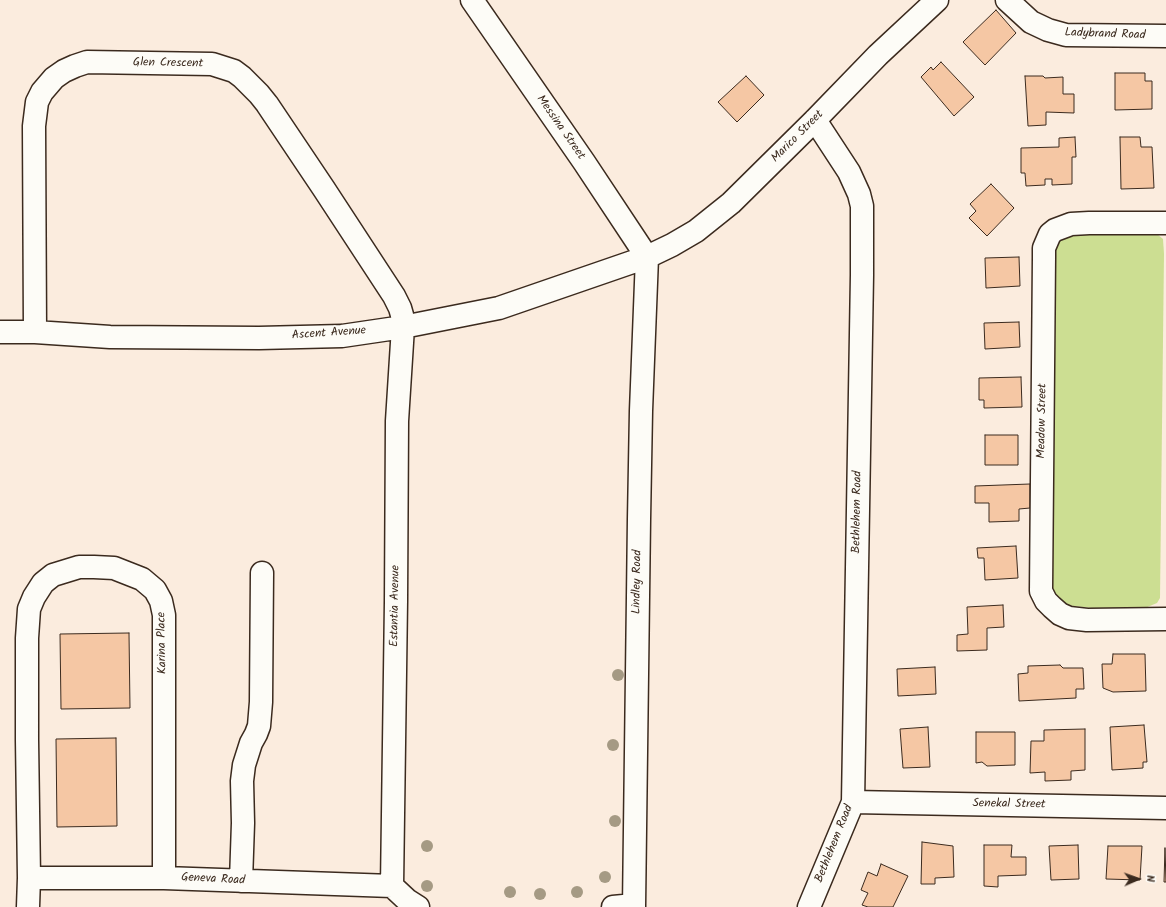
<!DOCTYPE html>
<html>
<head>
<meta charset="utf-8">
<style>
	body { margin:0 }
	#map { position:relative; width:1166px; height:907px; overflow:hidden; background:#fbecde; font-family:Kalam,sans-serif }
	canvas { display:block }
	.north { position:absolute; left:1118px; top:859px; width:40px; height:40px; -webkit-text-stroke:3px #fdfcf7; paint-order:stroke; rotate:88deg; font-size:11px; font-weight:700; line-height:16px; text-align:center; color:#3b2a1e }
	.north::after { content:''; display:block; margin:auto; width:14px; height:18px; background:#3b2a1e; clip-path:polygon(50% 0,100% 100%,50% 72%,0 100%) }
</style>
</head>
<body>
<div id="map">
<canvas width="1166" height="907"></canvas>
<div class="north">N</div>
</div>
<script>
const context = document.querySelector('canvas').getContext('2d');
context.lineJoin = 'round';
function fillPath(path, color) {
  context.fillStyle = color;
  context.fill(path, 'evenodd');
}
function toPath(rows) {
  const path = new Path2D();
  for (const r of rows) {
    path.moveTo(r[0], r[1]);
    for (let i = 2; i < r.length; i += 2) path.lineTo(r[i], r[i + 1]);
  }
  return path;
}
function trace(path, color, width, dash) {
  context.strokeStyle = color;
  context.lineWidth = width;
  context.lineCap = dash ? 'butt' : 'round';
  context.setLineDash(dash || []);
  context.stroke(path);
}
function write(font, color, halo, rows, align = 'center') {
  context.font = font + ' Kalam,sans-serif';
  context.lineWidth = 3;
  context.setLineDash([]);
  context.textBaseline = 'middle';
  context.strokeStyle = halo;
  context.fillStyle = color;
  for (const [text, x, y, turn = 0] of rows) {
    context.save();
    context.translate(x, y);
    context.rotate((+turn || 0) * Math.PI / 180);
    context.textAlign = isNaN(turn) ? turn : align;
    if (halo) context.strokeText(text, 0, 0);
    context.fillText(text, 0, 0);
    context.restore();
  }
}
fillPath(toPath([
	[1067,233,1157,234,1163,239,1164,254,1160,598,1157,603,1145,608,1092,608,1065,605,1055,597,1049,586,1053,265,1057,244]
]), '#ccde92');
const building = toPath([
	[996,10,1016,33,985,65,963,42,996,10],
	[941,62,974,97,954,116,921,77,931,67,933,70,941,62],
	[1115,73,1145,73,1145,81,1152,81,1152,109,1115,110,1115,73],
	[746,76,764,95,737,122,718,102,746,76],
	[1025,76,1043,76,1045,78,1063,77,1063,94,1074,94,1074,113,1046,112,1046,125,1028,126,1025,76],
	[1075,137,1076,157,1072,157,1072,184,1052,185,1052,179,1045,179,1045,185,1026,186,1025,173,1021,173,1021,148,1059,147,1059,138,1075,137],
	[1120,137,1140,137,1141,147,1152,147,1154,188,1121,189,1120,137],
	[991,184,1014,208,987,236,969,218,976,211,970,204,991,184],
	[1019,257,1020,286,986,288,985,258,1019,257],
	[1019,322,1020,347,985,349,984,323,1019,322],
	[1021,377,1022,407,984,408,984,400,979,400,979,378,1021,377],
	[985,435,1018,435,1018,465,985,465,985,435],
	[1030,484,1030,508,1019,509,1019,521,989,522,989,503,975,503,975,486,1030,484],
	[1016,546,1018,578,985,580,984,558,978,558,977,548,1016,546],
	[1003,605,1004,627,987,628,987,650,957,651,957,635,968,634,967,607,1003,605],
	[129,633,130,708,61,709,60,634,129,633],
	[1113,654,1145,654,1146,691,1113,692,1103,688,1102,664,1112,664,1113,654],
	[1060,665,1063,668,1083,668,1084,689,1076,689,1076,698,1019,701,1018,674,1028,673,1028,666,1060,665],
	[935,667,936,694,898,696,897,669,935,667],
	[1144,725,1147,762,1143,762,1143,768,1112,770,1110,727,1144,725],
	[928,727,930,767,903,768,900,729,928,727],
	[1085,729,1085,770,1071,771,1071,780,1045,781,1045,772,1030,773,1031,741,1044,741,1044,730,1085,729],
	[976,732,1015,732,1015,765,987,766,982,762,976,763,976,732],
	[116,738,117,826,57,827,56,739,116,738],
	[922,842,953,846,954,877,935,878,935,884,921,884,922,842],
	[984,845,1012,845,1011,857,1026,857,1026,875,998,876,998,887,984,886,984,845],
	[1078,845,1079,879,1051,880,1049,846,1078,845],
	[1108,846,1142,846,1140,880,1106,879,1108,846],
	[1165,848,1166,882,1164,882,1165,848],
	[881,864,908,876,893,907,868,907,862,905,868,893,861,890,868,872,877,876,881,864]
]);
fillPath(building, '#f5c7a4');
trace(building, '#3b2a1e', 1);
const minor = toPath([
	[472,0,584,162,647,257],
	[1007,0,1031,22,1048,30,1066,35,1166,36],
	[1166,223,1089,223,1071,224,1055,230,1050,234,1044,248,1044,257,1041,591,1046,601,1052,607,1060,614,1069,618,1087,620,1166,619],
	[0,332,35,332,110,337,259,338,342,336,403,327,499,308,647,257,672,245,696,231,731,203,815,120,878,55,937,0],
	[35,332,34,126,37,102,42,92,54,78,64,71,75,66,87,62,212,64,234,71,242,77,259,94,267,104,324,189,394,296,400,308,402,315,403,327,397,421,396,601,392,886],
	[853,802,1166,808],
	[29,878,27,740,27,638,29,609,34,597,43,583,53,575,79,567,94,567,114,568,142,579,155,590,161,601,164,615,164,878],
	[241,881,243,823,242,781,244,765,251,743,256,734,259,726,261,702,262,573],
	[28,907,29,878,164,878,392,886,407,900,418,907],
	[613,907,634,905],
	[634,907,639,519,641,411,647,257],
	[809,907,853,802,862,275,862,206,859,194,849,172,815,120]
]);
trace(minor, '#3b2a1e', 25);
trace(minor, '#fdfcf7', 22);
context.fillStyle = '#a59a84';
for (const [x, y] of [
	[618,675],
	[613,745],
	[615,821],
	[427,846],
	[605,877],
	[427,886],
	[510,892],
	[577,892],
	[540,894]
]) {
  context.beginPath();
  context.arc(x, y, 6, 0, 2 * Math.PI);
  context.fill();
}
write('12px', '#3b2a1e', '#fdfcf7', [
	["Ladybrand Road",1105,35,2],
	["Glen Crescent",168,64,1],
	["Messina Street",560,128,55],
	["Marico Street",798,137,-45],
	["Ascent Avenue",329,334,-4],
	["Meadow Street",1043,421,-89],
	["Bethlehem Road",858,512,-89],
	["Lindley Road",638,582,-89],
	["Estantia Avenue",396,606,-89],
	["Karina Place",163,643,-91],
	["Senekal Street",1009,805,1],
	["Bethlehem Road",835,844,-68],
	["Geneva Road",213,880,3]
]);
</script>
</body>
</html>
